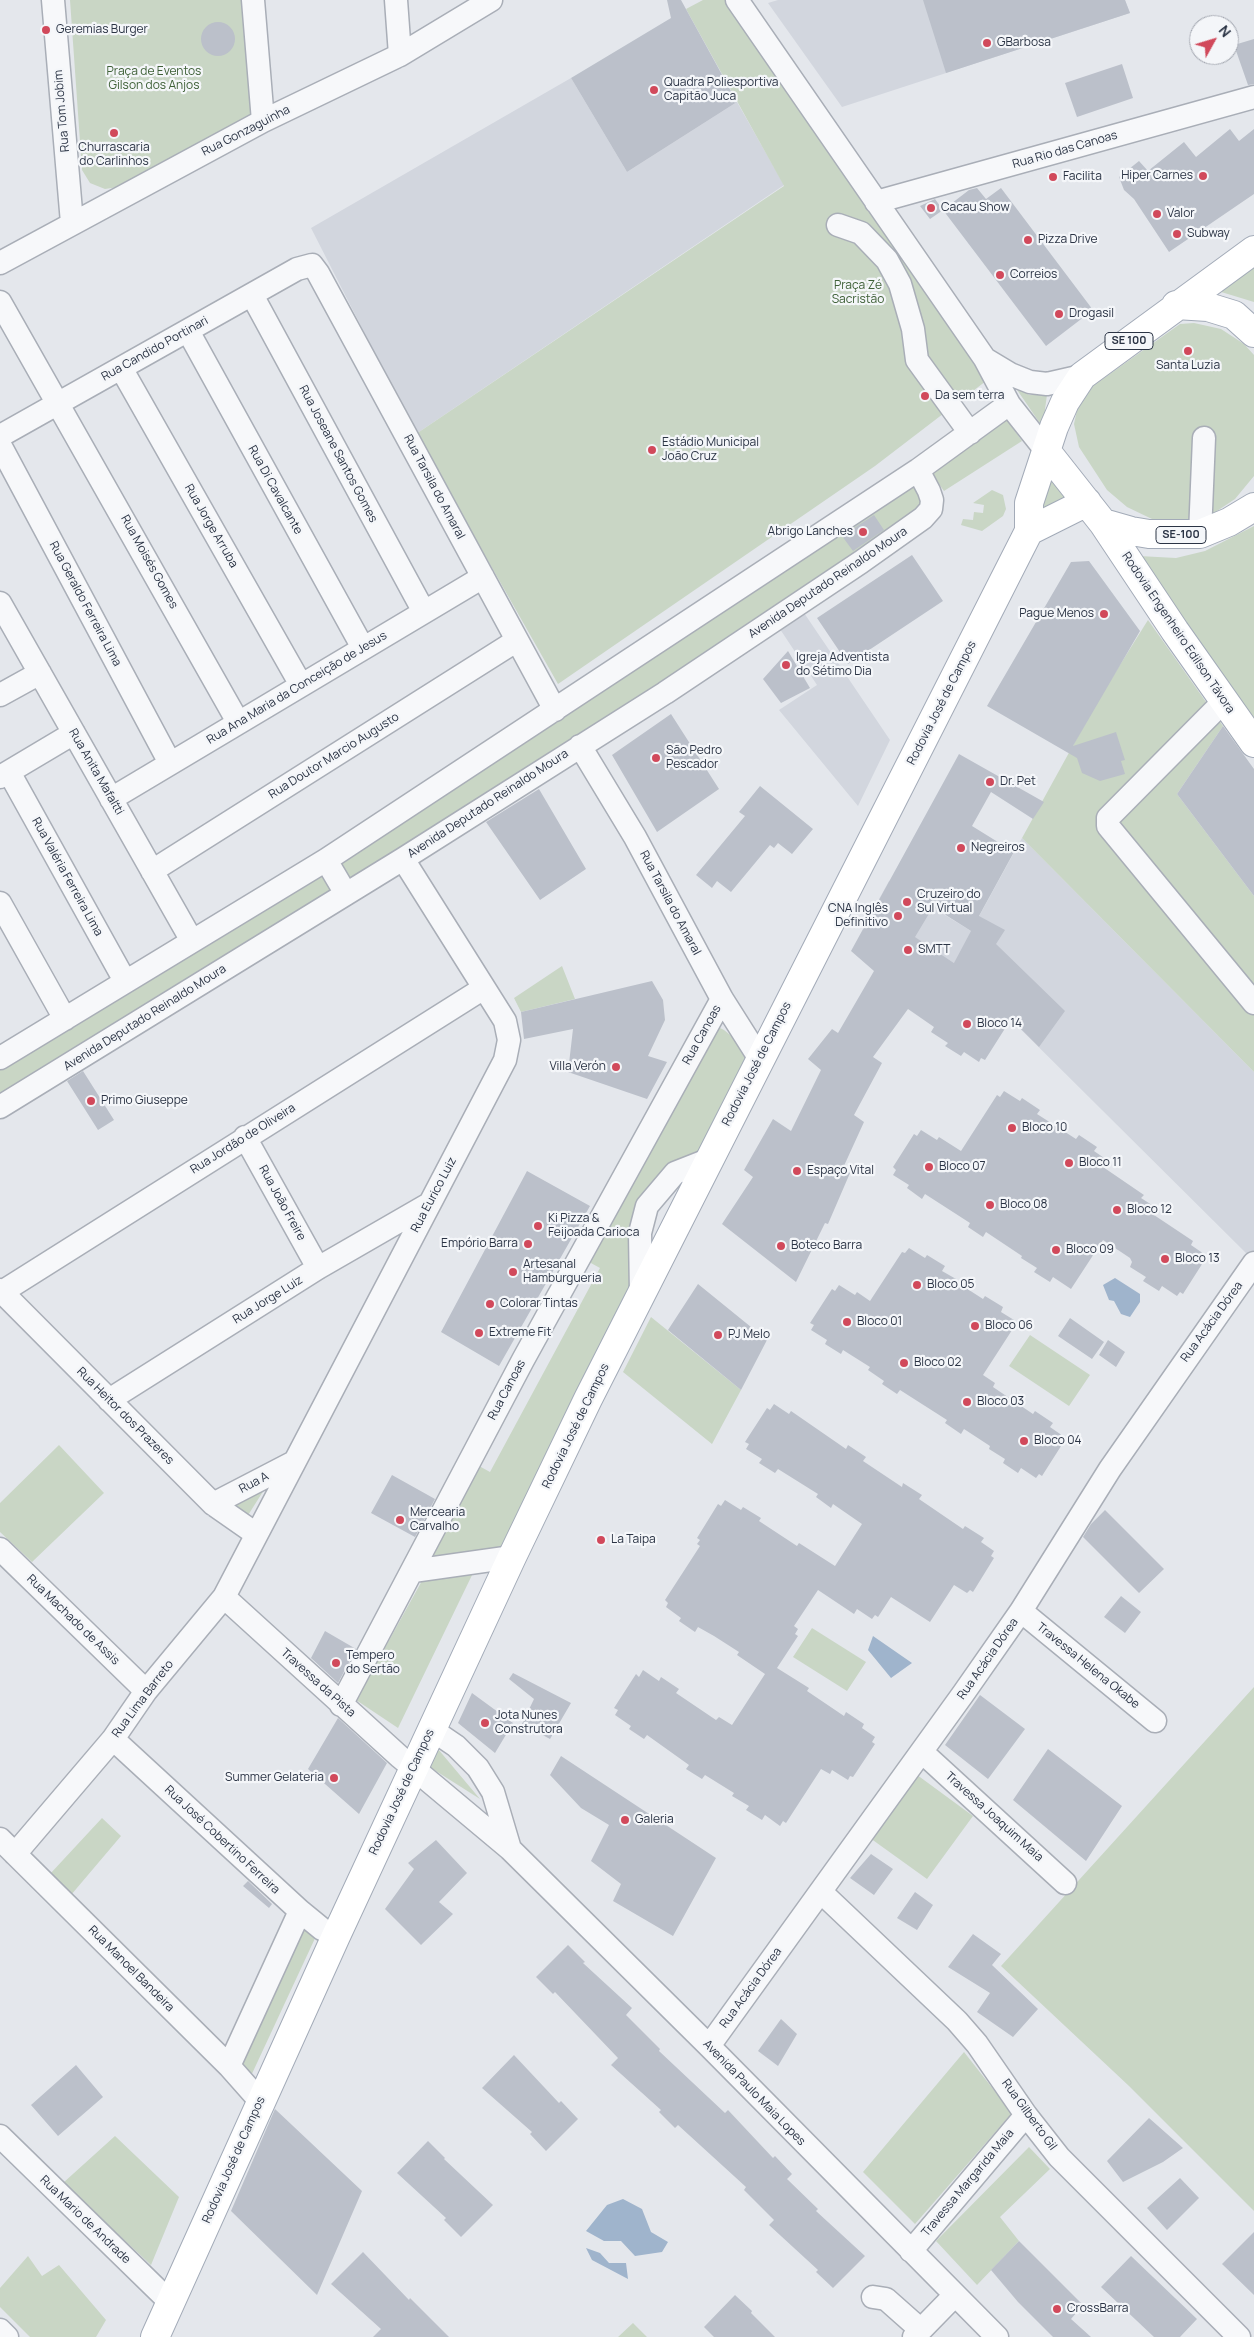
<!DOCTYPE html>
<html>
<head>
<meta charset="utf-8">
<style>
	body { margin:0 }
	#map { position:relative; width:1254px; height:2337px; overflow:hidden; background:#e4e7ec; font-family:Manrope,sans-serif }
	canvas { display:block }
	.north { position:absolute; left:1189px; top:15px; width:50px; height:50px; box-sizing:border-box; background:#f4f6f9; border:1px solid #a4a8b1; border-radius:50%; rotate:51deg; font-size:14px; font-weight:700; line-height:20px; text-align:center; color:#2b3445 }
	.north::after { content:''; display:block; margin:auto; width:18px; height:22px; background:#d1495b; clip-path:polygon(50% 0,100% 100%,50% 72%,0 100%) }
</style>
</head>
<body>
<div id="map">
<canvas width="1254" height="2337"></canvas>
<div class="north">N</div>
</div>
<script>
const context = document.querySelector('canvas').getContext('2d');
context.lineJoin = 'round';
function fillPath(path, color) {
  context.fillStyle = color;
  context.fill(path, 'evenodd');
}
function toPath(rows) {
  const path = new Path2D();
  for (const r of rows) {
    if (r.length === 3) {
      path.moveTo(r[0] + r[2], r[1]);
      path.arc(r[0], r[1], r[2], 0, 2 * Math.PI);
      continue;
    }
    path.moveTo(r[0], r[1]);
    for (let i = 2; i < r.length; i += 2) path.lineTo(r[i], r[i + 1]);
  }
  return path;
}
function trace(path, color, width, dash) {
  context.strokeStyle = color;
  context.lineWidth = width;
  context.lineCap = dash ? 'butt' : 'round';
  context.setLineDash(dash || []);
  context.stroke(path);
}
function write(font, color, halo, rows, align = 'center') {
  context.font = font + ' Manrope,sans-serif';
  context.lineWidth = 4.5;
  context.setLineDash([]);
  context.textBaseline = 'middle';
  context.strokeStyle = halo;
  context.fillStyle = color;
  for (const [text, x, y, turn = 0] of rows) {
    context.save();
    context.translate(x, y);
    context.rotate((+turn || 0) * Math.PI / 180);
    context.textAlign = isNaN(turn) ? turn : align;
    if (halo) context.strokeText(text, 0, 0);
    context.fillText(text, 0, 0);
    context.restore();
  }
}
fillPath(toPath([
	[778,0,1125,0,1130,13,842,107,768,3],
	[571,78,627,172,737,102,784,185,416,434,311,228],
	[798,604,890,740,858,806,779,710,817,685,774,620],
	[1022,838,1254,1072,1254,1252,1250,1257,954,963,873,910,889,881,971,931]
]), '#d2d6de');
fillPath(toPath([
	[70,0,248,0,258,113,118,187,105,189,90,183,82,170],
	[703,0,728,0,986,381,875,466,558,684,416,434,784,186,686,9],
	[1254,266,1254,302,1218,291],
	[1194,323,1221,329,1244,344,1254,355,1254,476,1235,499,1211,515,1188,520,1152,519,1127,507,1107,490,1079,447,1074,424,1077,410,1093,386,1180,324],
	[1011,381,1029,395,1047,395,1045,409,1048,435],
	[1007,420,1022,441,944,491,930,472],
	[918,470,932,500,854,552,861,562,0,1107,0,1057],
	[1052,473,1071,496,1034,520],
	[992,490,1003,495,1006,509,1003,516,982,531,961,525,963,519,973,520,974,512,983,513,984,505,973,503],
	[1254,526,1254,728,1139,556,1176,558,1205,551],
	[1148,620,1223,726,1177,794,1254,896,1254,1072,1022,838,1098,700],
	[562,966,575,999,521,1012,514,998],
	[716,1026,724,1030,760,1059,708,1160,647,1206,641,1294,512,1557,413,1571,470,1461,490,1472,600,1268,580,1257],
	[651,1317,741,1390,712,1444,623,1372],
	[1030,1335,1090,1375,1069,1406,1009,1366],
	[59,1445,104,1493,32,1562,0,1532,0,1503],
	[276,1471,245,1520,227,1501],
	[474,1571,398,1728,356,1700,423,1579],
	[812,1628,866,1662,847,1691,793,1657],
	[1254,1687,1254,2211,1129,2086,1001,1966],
	[438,1749,480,1799,428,1766],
	[909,1769,973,1816,927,1879,863,1833],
	[102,1818,121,1836,71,1895,50,1874],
	[305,1922,317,1934,250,2078,239,2065],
	[964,2052,1012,2113,915,2224,863,2172],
	[115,2136,179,2197,151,2265,63,2183],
	[1029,2147,1050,2169,1000,2217,1019,2241,977,2285,936,2241],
	[28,2256,42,2276,59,2265,106,2320,96,2337,30,2337,0,2307,0,2288],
	[633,2323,647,2337,618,2337]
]), '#c9d6c5');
fillPath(toPath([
	[1115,1278,1140,1294,1140,1302,1130,1317,1121,1314,1114,1301,1109,1300,1103,1285],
	[873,1636,912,1663,891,1678,868,1650],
	[623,2199,642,2209,651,2232,668,2242,662,2252,635,2256,621,2241,604,2241,586,2231,607,2205],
	[586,2248,600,2253,609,2263,626,2263,628,2279,592,2260]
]), '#9fb4cc');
fillPath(toPath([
	[667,0,681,0,737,102,627,172,571,78,671,18],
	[923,0,1125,0,1130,13,946,73],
	[218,39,17],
	[1254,39,1254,84,1248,85,1234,45],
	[1122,64,1133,98,1077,117,1065,83],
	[1230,129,1239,141,1254,129,1254,194,1169,252,1134,199,1124,190,1119,177,1139,161,1148,171,1184,142,1196,157],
	[977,188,986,199,1001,188,1093,310,1046,346,943,210,969,190],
	[935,199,943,210,930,219,920,206],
	[874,515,884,530,853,551,842,536],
	[912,555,943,601,848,664,817,618],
	[1089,561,1140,631,1073,746,1116,732,1125,760,1121,761,1125,774,1100,781,1082,773,1077,758,987,706,1071,562],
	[788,651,810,688,781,703,763,679],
	[671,714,719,789,657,832,612,755],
	[1223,726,1254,769,1254,896,1177,794],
	[959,754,1044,802,1033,819,991,792,972,826,1014,852,979,916,1005,930,996,944,1065,1011,1039,1047,1011,1019,985,1060,981,1058,979,1062,964,1052,961,1056,945,1046,948,1043,931,1032,934,1027,908,1009,873,1057,882,1063,854,1115,864,1122,843,1168,850,1173,828,1224,825,1223,796,1282,722,1224,753,1177,744,1170,773,1119,791,1131,821,1070,808,1059,832,1029,838,1033,874,971,851,951],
	[933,907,971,931,954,963,915,937],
	[760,786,813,829,792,854,778,843,774,848,770,845,731,892,717,881,712,888,696,875,745,816,739,812],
	[539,789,586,869,540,900,486,822],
	[652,981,663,1000,665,1020,648,1056,667,1062,647,1099,568,1072,573,1029,524,1039,521,1012],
	[83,1071,114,1120,98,1130,67,1081],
	[1004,1091,1020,1101,1022,1098,1040,1110,1037,1114,1076,1139,1079,1135,1097,1147,1094,1151,1107,1160,1103,1167,1144,1195,1141,1198,1155,1207,1151,1213,1193,1241,1191,1245,1204,1254,1201,1259,1204,1261,1183,1294,1180,1292,1177,1296,1162,1286,1159,1291,1143,1281,1146,1277,1130,1267,1132,1262,1130,1258,1103,1240,1071,1289,1053,1277,1050,1282,1034,1272,1037,1268,1021,1258,1022,1256,986,1232,983,1237,968,1227,970,1223,925,1194,922,1199,907,1188,909,1185,893,1175,896,1170,893,1167,914,1134,917,1136,921,1130,937,1140,939,1137,961,1151,997,1095,1000,1097],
	[527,1171,590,1206,499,1366,441,1332],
	[909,1248,925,1258,927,1255,945,1266,942,1271,956,1279,955,1281,983,1299,985,1296,1003,1307,1001,1312,1014,1320,1011,1325,1014,1327,983,1375,995,1383,993,1387,1033,1414,1035,1411,1053,1423,1050,1427,1063,1436,1060,1441,1063,1443,1042,1476,1039,1474,1036,1478,1021,1468,1018,1473,1003,1463,1005,1459,989,1449,990,1446,964,1429,961,1434,945,1423,947,1420,900,1390,897,1394,882,1384,884,1381,868,1370,870,1367,843,1350,841,1354,825,1344,827,1340,811,1330,814,1325,810,1323,832,1289,835,1291,839,1285,855,1295,857,1292,870,1301,902,1252,905,1253],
	[698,1284,767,1340,741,1390,668,1330],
	[1070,1318,1104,1342,1092,1359,1058,1336],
	[1108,1340,1125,1352,1116,1367,1099,1355],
	[774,1404,789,1414,791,1411,846,1449,848,1445,866,1457,863,1461,902,1487,903,1483,922,1495,919,1499,963,1529,965,1526,984,1538,981,1542,994,1551,991,1556,994,1558,973,1592,970,1590,967,1593,954,1585,930,1622,891,1597,878,1617,875,1615,872,1619,857,1609,854,1614,818,1590,794,1626,798,1629,795,1634,798,1636,777,1668,809,1688,807,1691,844,1716,846,1712,864,1724,862,1728,875,1737,872,1742,875,1744,853,1777,850,1776,848,1780,832,1770,830,1774,821,1769,786,1823,783,1821,780,1826,765,1815,762,1820,746,1810,749,1806,732,1796,734,1793,705,1775,702,1779,686,1769,689,1765,647,1735,644,1739,629,1729,631,1726,615,1715,618,1710,614,1708,636,1674,639,1677,643,1670,659,1681,661,1677,679,1689,676,1693,716,1720,719,1717,732,1725,765,1674,737,1655,739,1652,714,1636,698,1627,695,1632,679,1621,681,1618,666,1607,668,1603,665,1600,700,1546,697,1544,700,1540,697,1538,718,1504,721,1506,725,1500,741,1510,743,1507,761,1518,759,1521,797,1546,799,1543,835,1566,862,1524,833,1504,831,1508,816,1497,818,1494,778,1469,775,1473,759,1463,762,1459,746,1449,749,1444,745,1442,767,1408,770,1410],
	[392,1475,435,1499,415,1537,371,1513],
	[1105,1510,1164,1569,1139,1593,1083,1537,1091,1524],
	[1121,1596,1141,1612,1125,1633,1104,1617],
	[325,1631,356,1649,338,1683,311,1658],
	[513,1673,571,1703,550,1739,522,1724,534,1699,509,1679],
	[472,1693,513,1723,495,1753,458,1723],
	[980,1695,1025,1729,988,1779,945,1745],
	[338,1718,387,1763,359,1814,308,1769],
	[1048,1749,1122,1806,1086,1861,1013,1800],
	[561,1756,716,1858,673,1936,613,1901,621,1884,591,1861,609,1825,581,1808,550,1775],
	[436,1840,467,1873,439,1902,453,1914,421,1945,385,1909,414,1869,408,1863],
	[871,1854,893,1869,874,1895,850,1878],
	[248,1881,272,1904,269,1908,243,1886],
	[915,1892,933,1905,917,1930,897,1918],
	[973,1934,1001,1954,992,1965,1038,2009,1013,2037,977,2012,990,1993,948,1967],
	[568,1945,585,1962,583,1963,632,2008,626,2015,660,2049,659,2051,725,2113,728,2110,773,2158,775,2156,792,2174,787,2179,818,2209,816,2211,865,2256,833,2288,816,2272,818,2270,769,2225,774,2220,744,2190,746,2187,678,2125,675,2128,659,2112,661,2110,611,2065,618,2058,555,1992,553,1994,536,1977],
	[781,2019,797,2034,778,2066,758,2051],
	[514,2055,559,2103,561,2101,578,2119,546,2151,530,2134,532,2132,482,2088],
	[76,2065,103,2097,58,2136,31,2105],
	[275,2109,362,2191,317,2295,231,2211],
	[1149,2118,1183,2148,1163,2162,1123,2182,1107,2161],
	[428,2141,445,2158,444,2159,493,2205,461,2237,444,2220,446,2218,397,2173],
	[1180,2178,1199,2198,1167,2230,1147,2208],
	[1254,2232,1254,2295,1222,2264],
	[1019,2241,1083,2305,1071,2319,1091,2337,1053,2337,1018,2302,991,2270],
	[363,2252,409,2300,410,2298,449,2337,373,2337,381,2329,331,2284],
	[1131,2256,1197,2319,1180,2337,1154,2337,1101,2287],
	[735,2295,752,2311,751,2313,775,2337,714,2337,704,2327]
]), '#bbc0ca');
const minor = toPath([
	[53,0,72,223],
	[253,0,263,121],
	[396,0,400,55],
	[737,0,985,359,1009,404,1047,452],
	[876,202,1254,97],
	[838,225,861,233,887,260,900,284,913,329,917,360,970,433],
	[0,263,263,121,400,55,491,0],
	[252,295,424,612],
	[0,302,238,722],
	[188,331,363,648],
	[985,359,1010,374,1030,382,1047,384,1082,376],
	[121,368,301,685],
	[0,436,297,269,312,265,318,273,555,710],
	[0,445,170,763],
	[1200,534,1204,438],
	[0,603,192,941],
	[0,695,40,673],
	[1224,701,1108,818,1108,826,1254,1003],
	[580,746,635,837,722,999,760,1059],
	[9,772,125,981],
	[0,777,74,733],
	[111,799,483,577],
	[326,860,346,894],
	[152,871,516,641],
	[0,903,65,1019],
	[0,1058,326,860,918,470,1009,404],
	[0,1107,403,859,665,693,861,562,923,518,931,509,932,500,929,491,918,470],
	[245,1137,318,1268],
	[0,1290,213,1504,256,1534],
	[2,1292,484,988],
	[641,1294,640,1233,647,1206,675,1173,708,1160],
	[109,1400,318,1268,429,1204],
	[213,1504,294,1462],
	[0,1549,146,1691],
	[413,1571,512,1557],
	[224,1597,400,1757,510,1849,709,2046,997,2337],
	[1021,1611,1155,1721],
	[341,1705,523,1360,722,999],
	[431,1729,456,1746,478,1768,493,1792,510,1849],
	[113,1739,300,1911,322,1929,336,1936],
	[922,1752,1065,1883],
	[0,1839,229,2066,260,2101],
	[15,1854,113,1739,146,1691,224,1597,505,1060,509,1040,505,1021,403,859],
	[821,1892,957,2021,977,2044,1026,2115,1059,2157,1239,2337],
	[709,2046,963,1694,1021,1611,1110,1469,1254,1263],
	[229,2066,300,1911],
	[0,2136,171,2303],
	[911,2251,1026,2115],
	[873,2297,886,2299,921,2330],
	[0,2330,7,2337],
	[914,2337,955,2295]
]);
const major = toPath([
	[1176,305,1208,307,1234,315,1254,333],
	[1047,452,1103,523,1175,631,1254,743],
	[1103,523,1131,531,1149,534,1200,534,1229,522,1254,507],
	[1029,531,1087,502],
	[155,2337,336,1936,512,1557,588,1399,1029,531,1029,503,1054,427,1065,402,1082,376,1254,250]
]);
trace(minor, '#a9aeb7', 25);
trace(major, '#a3abb8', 30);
trace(minor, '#f7f8fa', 22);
trace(major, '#fff', 28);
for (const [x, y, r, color] of [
	[46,30,5,"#d1495b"],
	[987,43,5,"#d1495b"],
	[654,90,5,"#d1495b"],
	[114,133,5,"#d1495b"],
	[1203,176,5,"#d1495b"],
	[1053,177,5,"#d1495b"],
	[931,208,5,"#d1495b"],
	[1157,214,5,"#d1495b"],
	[1177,234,5,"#d1495b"],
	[1028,240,5,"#d1495b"],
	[1000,275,5,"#d1495b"],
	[1059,314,5,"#d1495b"],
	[1188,351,5,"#d1495b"],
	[925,396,5,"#d1495b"],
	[652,450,5,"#d1495b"],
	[863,532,5,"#d1495b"],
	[1104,614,5,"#d1495b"],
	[786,665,5,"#d1495b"],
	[656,758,5,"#d1495b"],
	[990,782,5,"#d1495b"],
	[961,848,5,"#d1495b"],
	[907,902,5,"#d1495b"],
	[898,916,5,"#d1495b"],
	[908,950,5,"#d1495b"],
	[967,1024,5,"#d1495b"],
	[616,1067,5,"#d1495b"],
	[91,1101,5,"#d1495b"],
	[1012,1128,5,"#d1495b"],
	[1069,1163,5,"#d1495b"],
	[929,1167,5,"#d1495b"],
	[797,1171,5,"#d1495b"],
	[990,1205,5,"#d1495b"],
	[1117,1210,5,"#d1495b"],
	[538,1226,5,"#d1495b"],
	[528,1244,5,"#d1495b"],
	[781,1246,5,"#d1495b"],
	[1056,1250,5,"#d1495b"],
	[1165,1259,5,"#d1495b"],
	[513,1272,5,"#d1495b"],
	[917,1285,5,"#d1495b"],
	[490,1304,5,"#d1495b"],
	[847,1322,5,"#d1495b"],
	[975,1326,5,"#d1495b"],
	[479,1333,5,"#d1495b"],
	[718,1335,5,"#d1495b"],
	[904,1363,5,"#d1495b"],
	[967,1402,5,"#d1495b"],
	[1024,1441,5,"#d1495b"],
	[400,1520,5,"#d1495b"],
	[601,1540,5,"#d1495b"],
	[336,1663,5,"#d1495b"],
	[485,1723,5,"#d1495b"],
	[334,1778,5,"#d1495b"],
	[625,1820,5,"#d1495b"],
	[1057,2309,5,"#d1495b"]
]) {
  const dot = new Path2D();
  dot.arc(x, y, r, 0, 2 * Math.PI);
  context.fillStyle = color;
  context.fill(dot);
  trace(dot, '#f4f6f9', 2);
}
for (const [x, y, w] of [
	[1129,341,48],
	[1181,535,50]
]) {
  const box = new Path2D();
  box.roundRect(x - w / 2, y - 8.5, w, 17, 4);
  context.fillStyle = '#f4f6f9';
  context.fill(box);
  trace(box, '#2b3445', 1);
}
write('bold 11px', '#2b3445', null, [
	["SE 100",1129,341],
	["SE-100",1181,535]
]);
write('12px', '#2b3445', '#f4f6f9', [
	["Geremias Burger",56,30],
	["GBarbosa",997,43],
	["Quadra Poliesportiva",664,83],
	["Capitão Juca",664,97],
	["Churrascaria",114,148,"center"],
	["do Carlinhos",114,162,"center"],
	["Hiper Carnes",1193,176,"right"],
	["Facilita",1063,177],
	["Cacau Show",941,208],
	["Valor",1167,214],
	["Subway",1187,234],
	["Pizza Drive",1038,240],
	["Correios",1010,275],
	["Drogasil",1069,314],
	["Santa Luzia",1188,366,"center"],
	["Da sem terra",935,396],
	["Estádio Municipal",662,443],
	["João Cruz",662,457],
	["Abrigo Lanches",853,532,"right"],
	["Pague Menos",1094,614,"right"],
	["Igreja Adventista",796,658],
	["do Sétimo Dia",796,672],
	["São Pedro",666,751],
	["Pescador",666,765],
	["Dr. Pet",1000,782],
	["Negreiros",971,848],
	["Cruzeiro do",917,895],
	["Sul Virtual",917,909],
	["CNA Inglês",888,909,"right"],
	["Definitivo",888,923,"right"],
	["SMTT",918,950],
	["Bloco 14",977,1024],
	["Villa Verón",606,1067,"right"],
	["Primo Giuseppe",101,1101],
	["Bloco 10",1022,1128],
	["Bloco 11",1079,1163],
	["Bloco 07",939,1167],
	["Espaço Vital",807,1171],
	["Bloco 08",1000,1205],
	["Bloco 12",1127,1210],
	["Ki Pizza &",548,1219],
	["Feijoada Carioca",548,1233],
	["Empório Barra",518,1244,"right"],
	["Boteco Barra",791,1246],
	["Bloco 09",1066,1250],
	["Bloco 13",1175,1259],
	["Artesanal",523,1265],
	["Hamburgueria",523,1279],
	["Bloco 05",927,1285],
	["Colorar Tintas",500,1304],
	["Bloco 01",857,1322],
	["Bloco 06",985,1326],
	["Extreme Fit",489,1333],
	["PJ Melo",728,1335],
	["Bloco 02",914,1363],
	["Bloco 03",977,1402],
	["Bloco 04",1034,1441],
	["Mercearia",410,1513],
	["Carvalho",410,1527],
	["La Taipa",611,1540],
	["Tempero",346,1656],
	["do Sertão",346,1670],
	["Jota Nunes",495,1716],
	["Construtora",495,1730],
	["Summer Gelateria",324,1778,"right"],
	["Galeria",635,1820],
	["CrossBarra",1067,2309]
], 'left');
write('12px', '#3f6138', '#f4f6f9', [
	["Praça de Eventos",154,72],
	["Gilson dos Anjos",154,86],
	["Praça Zé",858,286],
	["Sacristão",858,300]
]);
write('12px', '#2b3445', '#f4f6f9', [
	["Rua Tom Jobim",62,111,-95],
	["Rua Gonzaguinha",246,131,-27],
	["Rua Rio das Canoas",1065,150,-16],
	["Rua Candido Portinari",155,349,-29],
	["Rua Joseane Santos Gomes",338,454,62],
	["Rua Tarsila do Amaral",434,487,62],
	["Rua Di Cavalcante",275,490,61],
	["Rua Jorge Arruba",211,526,60],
	["Rua Moisés Gomes",149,562,61],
	["Avenida Deputado Reinaldo Moura",828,583,-34],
	["Rua Geraldo Ferreira Lima",85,604,62],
	["Rodovia Engenheiro Edilson Távora",1178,633,56],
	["Rua Ana Maria da Conceição de Jesus",297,688,-31],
	["Rodovia José de Campos",942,703,-63],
	["Rua Doutor Marcio Augusto",334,756,-32],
	["Rua Anita Mafaltti",96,772,60],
	["Avenida Deputado Reinaldo Moura",488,804,-33],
	["Rua Valéria Ferreira Lima",67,877,61],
	["Rua Tarsila do Amaral",670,903,62],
	["Avenida Deputado Reinaldo Moura",145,1018,-32],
	["Rua Canoas",702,1035,-61],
	["Rodovia José de Campos",757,1064,-63],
	["Rua Jordão de Oliveira",243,1139,-32],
	["Rua Eurico Luiz",434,1195,-62],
	["Rua João Freire",282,1203,61],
	["Rua Jorge Luiz",268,1300,-32],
	["Rua Acácia Dórea",1212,1322,-54],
	["Rua Canoas",507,1390,-62],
	["Rua Heitor dos Prazeres",125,1416,45],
	["Rodovia José de Campos",576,1426,-64],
	["Rua A",254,1483,-28],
	["Rua Machado de Assis",73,1620,44],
	["Rua Acácia Dórea",988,1659,-55],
	["Travessa Helena Okabe",1088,1666,39],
	["Travessa da Pista",318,1683,42],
	["Rua Lima Barreto",143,1699,-53],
	["Rodovia José de Campos",402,1792,-65],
	["Travessa Joaquim Maia",994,1817,42],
	["Rua José Cobertino Ferreira",222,1840,43],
	["Rua Manoel Bandeira",131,1969,45],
	["Rua Acácia Dórea",751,1988,-54],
	["Avenida Paulo Maia Lopes",754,2093,46],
	["Rua Gilberto Gil",1029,2115,54],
	["Rodovia José de Campos",234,2160,-66],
	["Travessa Margarida Maia",968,2183,-50],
	["Rua Mario de Andrade",85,2220,44]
]);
</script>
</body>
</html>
